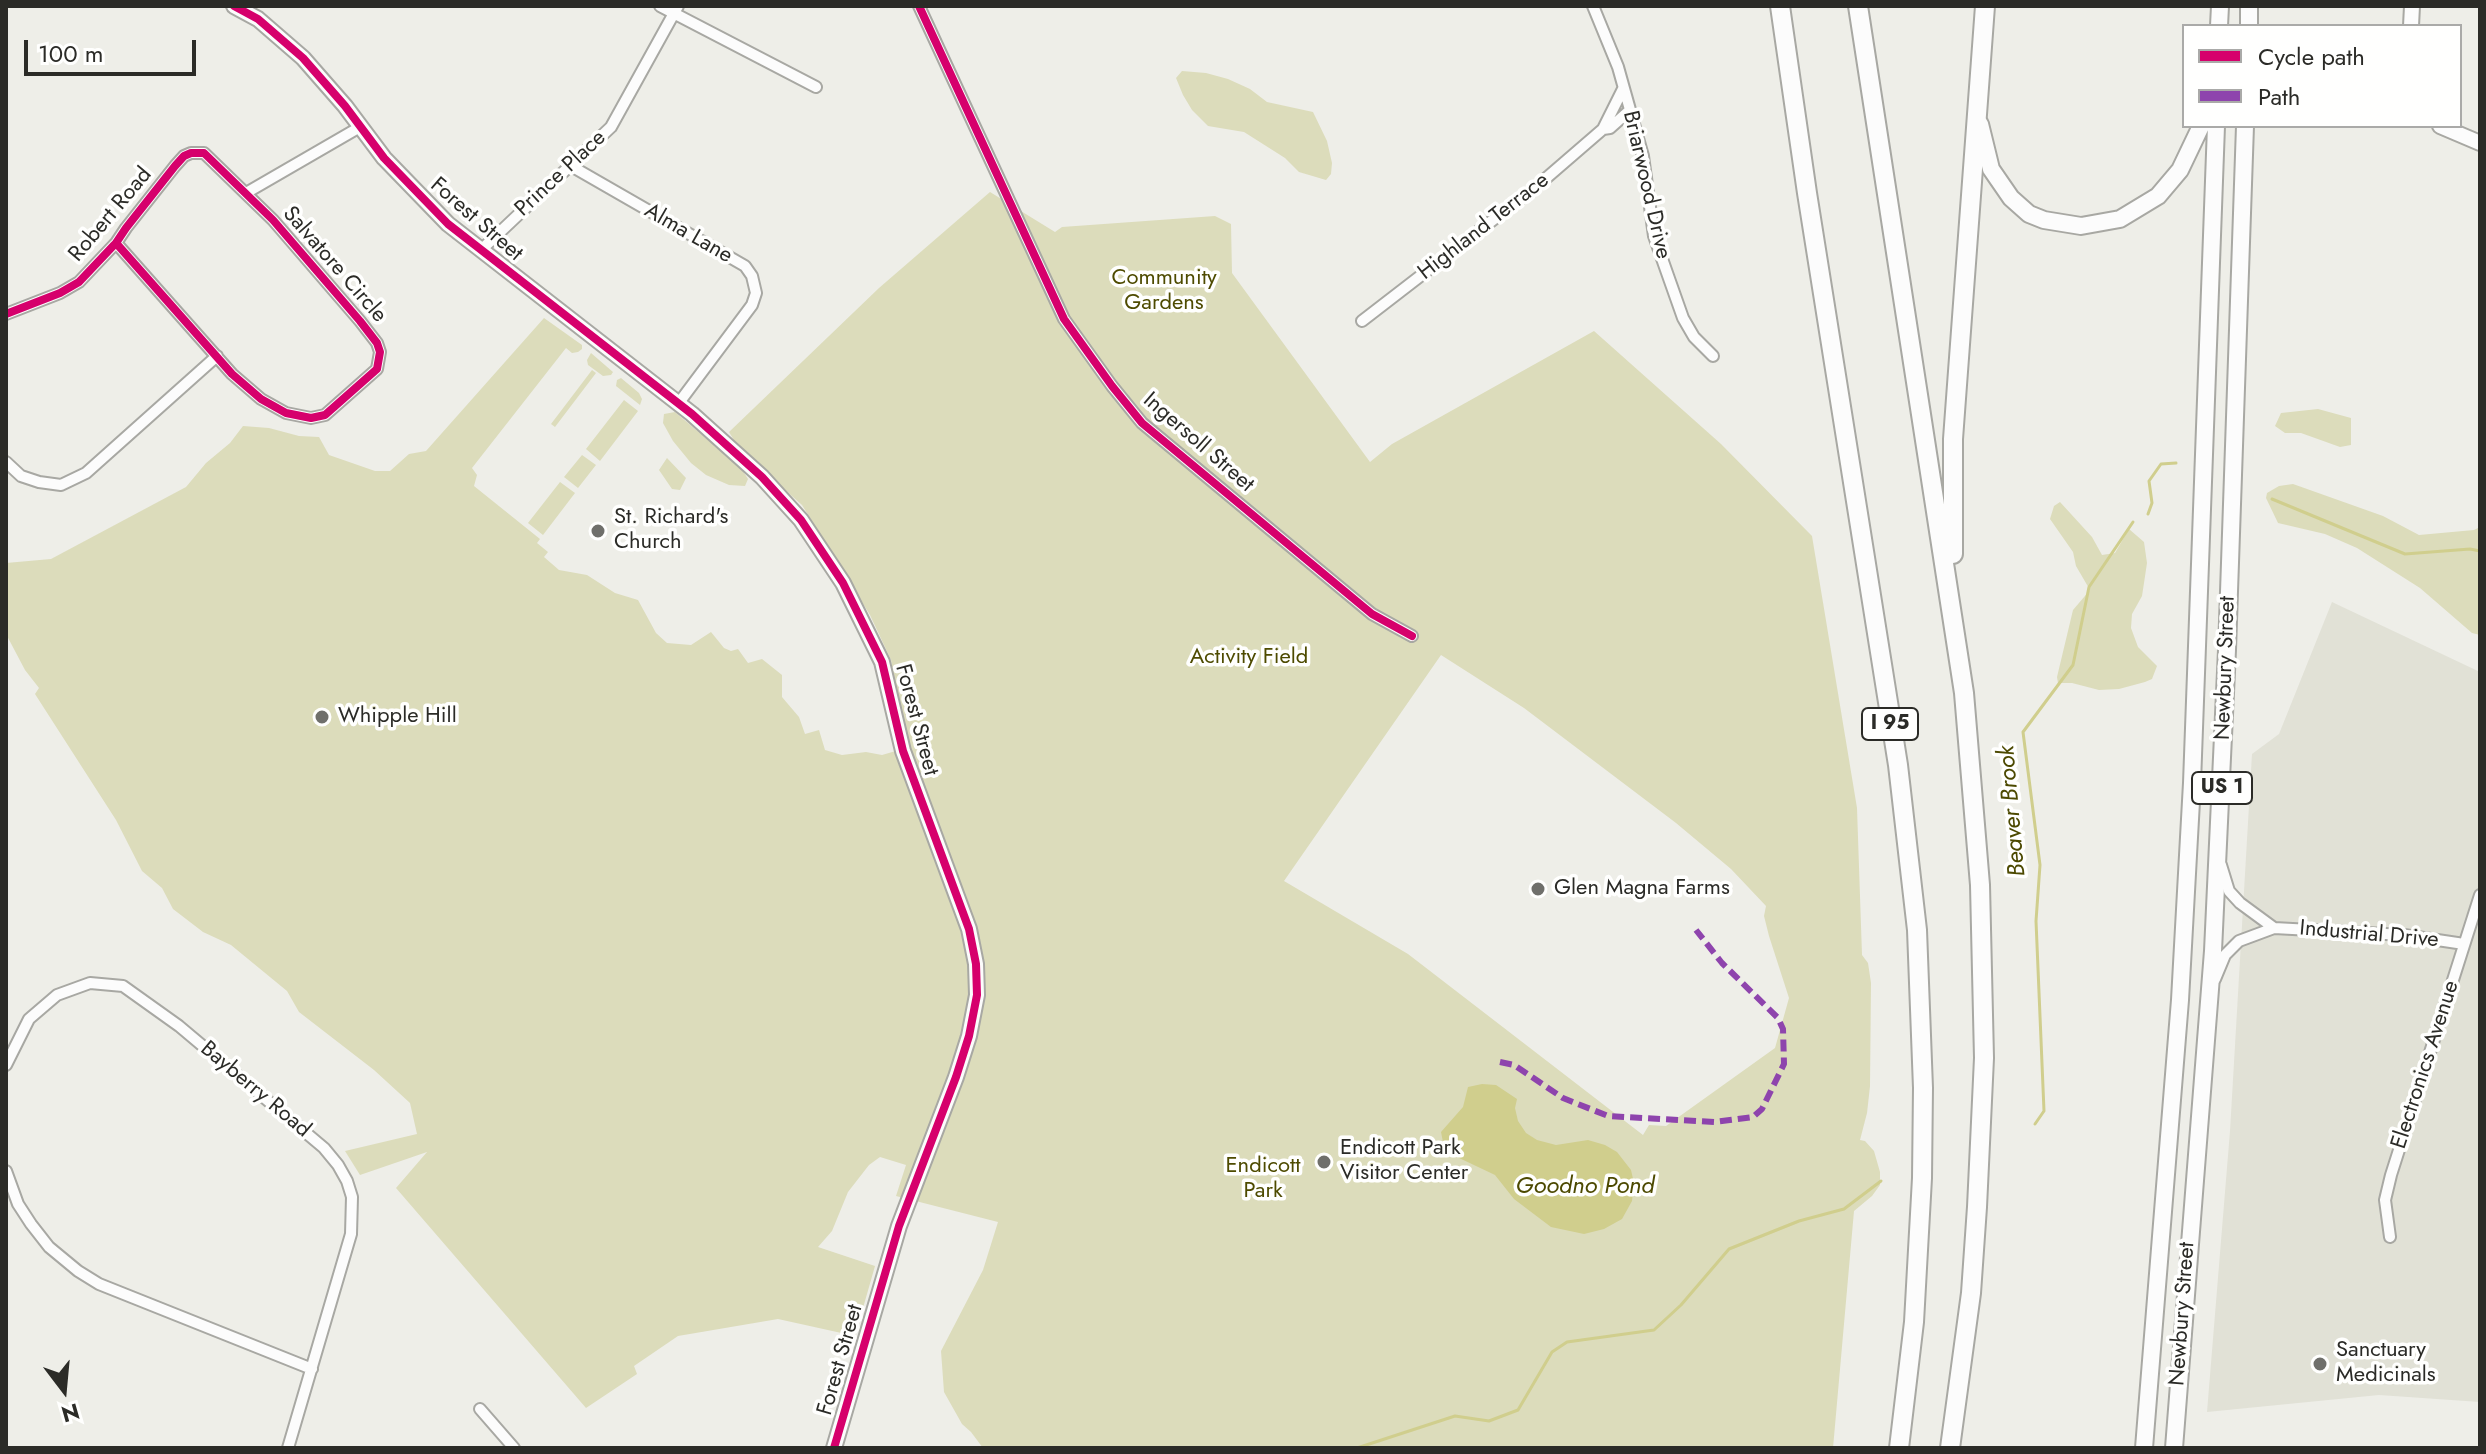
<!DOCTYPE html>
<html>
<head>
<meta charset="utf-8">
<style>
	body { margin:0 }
	#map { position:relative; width:2486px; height:1454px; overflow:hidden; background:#eeeee8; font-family:Jost,sans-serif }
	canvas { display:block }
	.frame { position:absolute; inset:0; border:8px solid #2b2b27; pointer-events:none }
	.legend { position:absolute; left:2182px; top:24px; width:280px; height:104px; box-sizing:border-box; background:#fffffe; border:2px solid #aaaaa8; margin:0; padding:10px 14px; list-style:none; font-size:24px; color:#2b2b27 }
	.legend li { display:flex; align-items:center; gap:16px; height:40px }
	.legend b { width:40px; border:2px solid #aaaaa8 }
	.north { position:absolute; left:24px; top:1350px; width:80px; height:80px; -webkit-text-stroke:6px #fffffe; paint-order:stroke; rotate:164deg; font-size:22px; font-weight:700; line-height:32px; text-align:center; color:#2b2b27 }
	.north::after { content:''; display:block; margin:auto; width:28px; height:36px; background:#2b2b27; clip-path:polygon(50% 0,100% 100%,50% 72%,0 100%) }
	.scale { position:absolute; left:24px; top:40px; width:172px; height:36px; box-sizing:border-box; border:4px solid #2b2b27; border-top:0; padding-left:10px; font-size:24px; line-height:28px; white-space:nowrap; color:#2b2b27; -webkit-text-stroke:6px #fffffe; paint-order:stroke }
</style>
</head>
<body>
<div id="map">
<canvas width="2486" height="1454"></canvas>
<div class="frame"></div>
<ul class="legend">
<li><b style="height:10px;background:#d6006c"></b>Cycle path</li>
<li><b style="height:10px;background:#8e44ad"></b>Path</li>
</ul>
<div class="north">N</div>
<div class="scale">100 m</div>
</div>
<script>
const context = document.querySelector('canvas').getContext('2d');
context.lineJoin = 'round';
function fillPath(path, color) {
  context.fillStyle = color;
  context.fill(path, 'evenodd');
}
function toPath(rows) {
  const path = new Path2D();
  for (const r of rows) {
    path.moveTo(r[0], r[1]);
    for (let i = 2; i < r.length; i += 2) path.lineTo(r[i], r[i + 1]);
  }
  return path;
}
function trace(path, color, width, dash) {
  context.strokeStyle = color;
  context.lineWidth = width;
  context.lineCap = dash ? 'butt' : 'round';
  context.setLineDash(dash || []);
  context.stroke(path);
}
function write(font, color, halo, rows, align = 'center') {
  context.font = font + ' Jost,sans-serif';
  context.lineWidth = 7;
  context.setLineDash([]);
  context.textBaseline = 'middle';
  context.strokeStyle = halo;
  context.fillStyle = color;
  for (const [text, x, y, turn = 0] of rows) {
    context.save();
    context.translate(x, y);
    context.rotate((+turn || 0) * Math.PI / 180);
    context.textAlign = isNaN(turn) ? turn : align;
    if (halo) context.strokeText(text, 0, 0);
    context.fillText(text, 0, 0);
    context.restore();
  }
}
fillPath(toPath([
	[2332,602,2480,672,2480,1402,2379,1395,2207,1412,2230,1131,2252,754,2279,734]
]), '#e1e1d6');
fillPath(toPath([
	[1182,71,1206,73,1228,79,1250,89,1267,102,1313,112,1327,141,1332,163,1331,174,1326,180,1299,172,1285,158,1244,132,1208,126,1192,110,1183,95,1176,78],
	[990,192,1055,232,1062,227,1215,216,1231,224,1232,273,1370,462,1392,444,1594,331,1721,444,1812,536,1857,808,1862,955,1868,963,1871,983,1870,1086,1867,1113,1860,1140,1865,1141,1874,1151,1880,1172,1880,1185,1872,1196,1854,1211,1833,1448,983,1448,971,1432,962,1424,944,1392,941,1351,983,1270,998,1222,896,1196,906,1165,880,1157,869,1165,848,1192,832,1231,818,1247,875,1266,855,1336,778,1319,678,1336,634,1366,637,1374,586,1408,396,1188,427,1152,360,1175,345,1151,417,1134,410,1103,374,1070,299,1012,287,991,231,945,203,932,173,909,162,888,142,871,116,820,35,694,39,688,25,670,6,634,6,563,51,559,186,487,206,463,230,443,243,426,269,428,299,436,319,437,329,455,375,471,390,471,409,454,426,451,544,318,582,345,582,349,578,352,572,353,566,348,472,468,477,475,474,486,540,539,537,543,548,552,544,557,559,570,587,575,615,593,638,600,656,633,667,643,691,645,711,632,724,648,731,651,738,649,748,663,762,659,782,675,782,697,799,717,805,734,819,730,825,750,842,755,866,752,882,755,906,748,891,660,870,615,802,505,740,450,729,432,879,288],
	[1441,655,1524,708,1676,823,1731,869,1766,906,1764,916,1769,936,1789,998,1775,1048,1666,1126,1649,1125,1643,1135,1408,954,1284,881],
	[591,353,613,372,611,375,603,376,588,365,587,360],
	[592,370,596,373,555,427,551,424],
	[621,378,639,393,642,399,640,405,616,386,617,380],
	[624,400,638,411,600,461,586,449],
	[2318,409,2351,418,2351,445,2340,447,2301,433,2285,433,2275,426,2281,413],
	[675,412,741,468,748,479,745,486,729,485,706,475,691,463,673,441,663,423,664,414],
	[582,455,596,465,578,488,564,477],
	[667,458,686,478,680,490,672,489,659,470],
	[560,482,575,493,543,535,528,523],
	[2293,484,2383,516,2419,535,2474,530,2480,527,2480,635,2472,633,2420,588,2357,548,2325,534,2278,523,2266,498,2267,493,2279,486],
	[2060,502,2092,537,2102,555,2115,553,2129,529,2144,542,2147,563,2144,583,2142,596,2132,614,2131,628,2138,647,2157,666,2152,679,2145,682,2119,689,2099,690,2072,683,2058,683,2057,677,2073,610,2090,590,2076,566,2073,552,2050,519,2054,506]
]), '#dcdcbb');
fillPath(toPath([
	[1482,1084,1496,1085,1517,1099,1515,1108,1518,1121,1526,1133,1537,1140,1556,1145,1588,1140,1605,1145,1617,1152,1631,1170,1634,1183,1632,1201,1622,1219,1604,1229,1584,1234,1551,1227,1514,1199,1495,1175,1457,1157,1443,1142,1441,1132,1463,1107,1468,1087]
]), '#d0ce8d');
trace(toPath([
	[2272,499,2405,554,2470,549,2480,551],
	[2148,514,2152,503,2149,481,2161,464,2176,463],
	[2035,1124,2044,1111,2036,921,2040,865,2023,732,2073,665,2089,587,2133,522],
	[1357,1448,1455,1416,1489,1421,1518,1410,1552,1352,1567,1342,1654,1330,1681,1305,1729,1249,1799,1221,1844,1209,1881,1181]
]), '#d0ce8d', 3);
const street = toPath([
	[660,6,816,87],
	[919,6,1064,319,1112,386,1142,423,1372,614,1412,636],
	[1593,6,1618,67,1643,156,1654,236,1683,318,1694,337,1713,356],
	[1603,129,1623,89],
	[571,166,745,266,752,276,756,293,752,305,678,404],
	[246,193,360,127],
	[481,250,611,127,678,6],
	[6,314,60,293,79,282,114,245,116,243,126,228,175,166,184,156,191,153,204,153,273,220,360,321,377,343,380,352,377,369,325,415,311,418,286,413,261,399,232,374,116,243],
	[1362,321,1537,186,1603,129,1610,128,1629,111],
	[6,462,21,476,39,482,61,485,86,473,217,356],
	[2221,865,2229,891,2240,903,2274,928],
	[2215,979,2225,955,2239,941,2274,928,2404,935,2464,944],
	[6,1065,29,1019,57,995,90,983,123,986,179,1026,324,1148,338,1165,347,1181,352,1197,351,1234,288,1448],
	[6,1171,18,1204,31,1224,49,1247,78,1271,99,1284,312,1369],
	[2390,1237,2385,1200,2391,1175,2480,895],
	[480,1409,514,1448]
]);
const secondary = toPath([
	[234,6,258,19,303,58,345,106,384,158,448,224,692,414,762,477,801,520,843,583,882,662,903,751,969,929,976,964,977,995,969,1036,956,1077,899,1226,834,1448],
	[2411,26,2412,6],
	[2440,126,2480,143]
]);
const primary = toPath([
	[2219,26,2220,6],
	[2249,26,2249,6],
	[1980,124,1991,169,2011,198,2029,214,2044,220,2081,226,2120,219,2158,196,2180,170,2201,126],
	[2144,1448,2180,1000,2192,783,2216,126],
	[2174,1448,2213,951,2227,650,2245,126]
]);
const highway = toPath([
	[1780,6,1807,193,1898,765,1917,930,1923,1088,1922,1178,1914,1322,1899,1448],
	[1858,6,1964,693,1980,885,1984,1058,1977,1207,1971,1293,1950,1448],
	[1953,554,1953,439,1985,6]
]);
trace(street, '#a8a8a3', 14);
trace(secondary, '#a8a8a3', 18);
trace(primary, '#a8a8a3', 20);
trace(highway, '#a8a8a3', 22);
trace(street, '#fcfcfc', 10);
trace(secondary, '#fcfcfc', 14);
trace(primary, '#fcfcfc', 16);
trace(highway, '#fcfcfc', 18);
trace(toPath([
	[1500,1062,1514,1065,1563,1098,1608,1116,1714,1122,1753,1117,1762,1109,1784,1064,1783,1029,1778,1018,1722,963,1696,930]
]), '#8e44ad', 6, [12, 6]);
trace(toPath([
	[234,6,258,19,303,58,345,106,384,158,448,224,692,414,762,477,801,520,843,583,882,662,903,751,969,929,976,964,977,995,969,1036,956,1077,899,1226,834,1448],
	[919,6,1064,319,1112,386,1142,423,1372,614,1412,636],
	[6,314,60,293,79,282,114,245,116,243,126,228,175,166,184,156,191,153,204,153,273,220,360,321,377,343,380,352,377,369,325,415,311,418,286,413,261,399,232,374,116,243]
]), '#d6006c', 8);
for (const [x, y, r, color] of [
	[598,531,8,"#6f6f6b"],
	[322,717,8,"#6f6f6b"],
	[1538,889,8,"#6f6f6b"],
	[1324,1162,8,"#6f6f6b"],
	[2320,1364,8,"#6f6f6b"]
]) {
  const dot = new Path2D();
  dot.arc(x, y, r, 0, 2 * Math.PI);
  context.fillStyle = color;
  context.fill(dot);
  trace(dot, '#fffffe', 3);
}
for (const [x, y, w] of [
	[1890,724,56],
	[2222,788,60]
]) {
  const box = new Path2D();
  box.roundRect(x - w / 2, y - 16, w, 32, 6);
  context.fillStyle = '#fffffe';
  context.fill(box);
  trace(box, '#2b2b27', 2);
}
write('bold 20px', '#2b2b27', null, [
	["I 95",1890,724],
	["US 1",2222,788]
]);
write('22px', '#2b2b27', '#fffffe', [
	["Prince Place",561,174,-43],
	["Briarwood Drive",1646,185,77],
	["Robert Road",111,215,-50],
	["Forest Street",476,220,41],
	["Highland Terrace",1484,227,-38],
	["Alma Lane",688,234,30],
	["Salvatore Circle",334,265,49],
	["Ingersoll Street",1198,443,41],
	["Newbury Street",2226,668,-88],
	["Forest Street",916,720,75],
	["Industrial Drive",2369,935,5],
	["Electronics Avenue",2426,1065,-72],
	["Bayberry Road",255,1090,40],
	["Newbury Street",2183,1314,-86],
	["Forest Street",841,1360,-74]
]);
write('22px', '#4e4b00', '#fffffe', [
	["Community",1164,279],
	["Gardens",1164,304],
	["Activity Field",1249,658],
	["Endicott",1263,1167],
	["Park",1263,1192]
]);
write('22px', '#2b2b27', '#fffffe', [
	["St. Richard's",614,518],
	["Church",614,543],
	["Whipple Hill",338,717],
	["Glen Magna Farms",1554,889],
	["Endicott Park",1340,1149],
	["Visitor Center",1340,1174],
	["Sanctuary",2336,1351],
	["Medicinals",2336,1376]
], 'left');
write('italic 24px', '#4c4900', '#fffffe', [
	["Beaver Brook",2013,811,-95],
	["Goodno Pond",1585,1187]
]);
</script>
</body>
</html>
